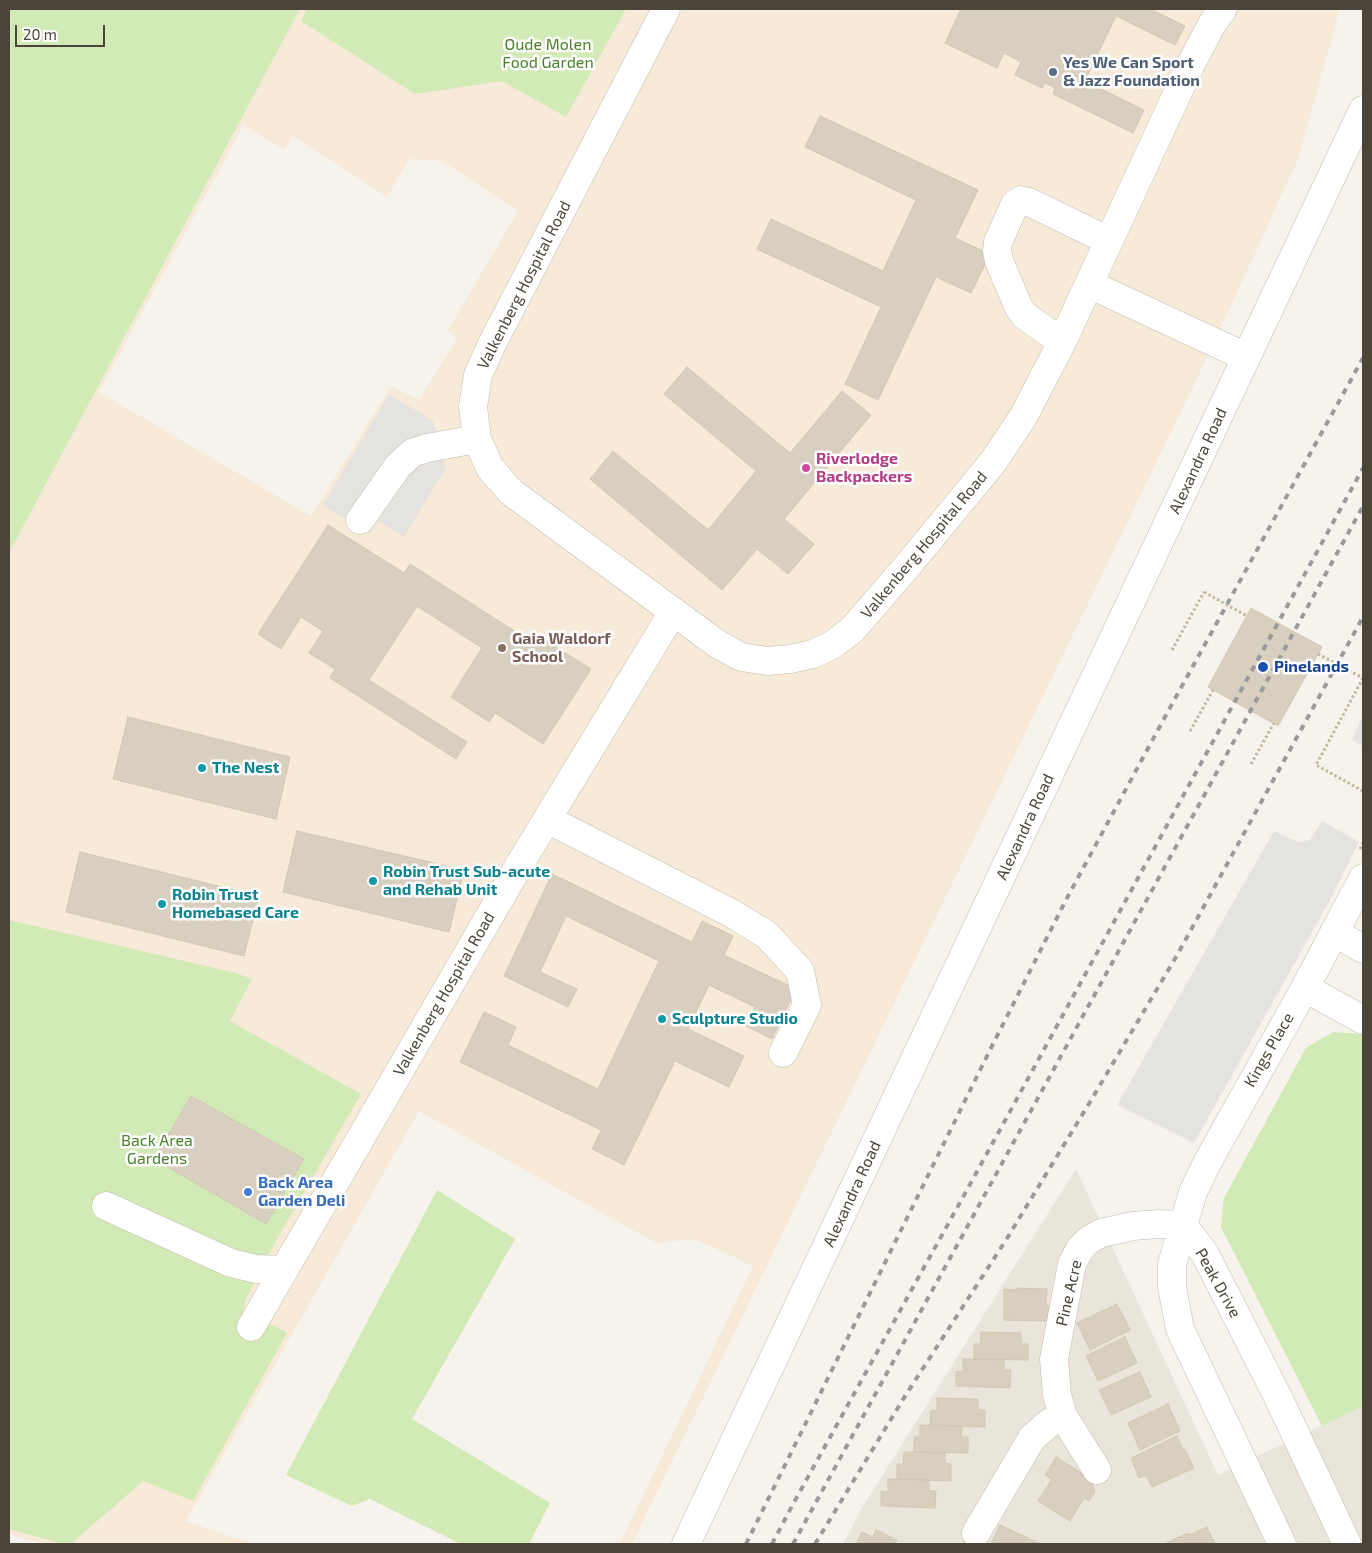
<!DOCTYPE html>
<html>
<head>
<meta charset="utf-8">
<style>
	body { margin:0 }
	#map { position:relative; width:1372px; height:1553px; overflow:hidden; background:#f6f3ec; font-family:"Exo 2",sans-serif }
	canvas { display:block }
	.frame { position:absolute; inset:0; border:10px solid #4b4439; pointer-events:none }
	.scale { position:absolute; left:15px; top:25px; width:90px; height:22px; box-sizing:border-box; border:2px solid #4b4439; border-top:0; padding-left:6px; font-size:15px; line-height:18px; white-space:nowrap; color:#4b4439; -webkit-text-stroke:4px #fff; paint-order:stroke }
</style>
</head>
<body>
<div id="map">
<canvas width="1372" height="1553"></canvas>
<div class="frame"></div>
<div class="scale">20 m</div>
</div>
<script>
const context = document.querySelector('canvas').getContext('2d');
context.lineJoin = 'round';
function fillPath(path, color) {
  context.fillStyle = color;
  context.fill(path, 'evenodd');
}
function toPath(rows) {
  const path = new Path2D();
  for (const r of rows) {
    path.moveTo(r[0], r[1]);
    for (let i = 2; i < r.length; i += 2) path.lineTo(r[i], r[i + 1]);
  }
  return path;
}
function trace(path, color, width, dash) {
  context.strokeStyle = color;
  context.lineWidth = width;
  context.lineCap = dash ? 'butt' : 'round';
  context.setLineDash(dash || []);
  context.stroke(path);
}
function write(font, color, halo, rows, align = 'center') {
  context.font = font + ' "Exo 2",sans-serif';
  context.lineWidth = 5;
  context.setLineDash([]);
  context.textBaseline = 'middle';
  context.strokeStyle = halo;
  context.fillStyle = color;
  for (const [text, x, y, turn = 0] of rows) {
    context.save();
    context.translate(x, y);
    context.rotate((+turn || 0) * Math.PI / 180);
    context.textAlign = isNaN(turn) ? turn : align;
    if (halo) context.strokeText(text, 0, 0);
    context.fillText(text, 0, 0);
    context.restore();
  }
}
fillPath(toPath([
	[1076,1169,1218,1475,1363,1406,1363,1544,843,1544,863,1506]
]), '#eae5da');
fillPath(toPath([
	[300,9,1340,9,1298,159,1242,282,1194,385,632,1544,620,1544,753,1266,694,1239,656,1243,419,1111,186,1521,253,1544,43,1544,9,1534,9,553],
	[244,125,284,150,293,136,387,197,409,159,442,161,518,211,448,330,457,338,419,400,391,386,311,516,99,392]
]), '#f7ead8');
fillPath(toPath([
	[9,9,300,9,9,553],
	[307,9,626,9,566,117,502,81,415,94,301,21],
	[9,920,236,973,252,979,230,1021,361,1094,277,1239,246,1299,243,1309,287,1333,193,1501,143,1481,71,1544,63,1544,9,1529],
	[1333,1032,1363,1034,1363,1406,1322,1426,1221,1227,1224,1198,1306,1048],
	[437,1190,515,1239,412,1419,550,1503,529,1544,461,1544,370,1499,352,1506,286,1475]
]), '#d2eab5');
fillPath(toPath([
	[389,394,433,421,446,468,404,537,378,521,370,533,323,505],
	[1363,715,1363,746,1352,740],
	[1322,821,1359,842,1330,900,1194,1143,1117,1105,1274,831,1298,842,1310,840]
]), '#e5e3e0');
const building = toPath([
	[961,9,1150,9,1185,26,1175,45,1116,16,1085,81,1144,110,1133,133,1053,94,1055,88,1045,83,1042,88,1015,75,1021,62,1004,53,997,68,945,43,961,9],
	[820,116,978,190,955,238,990,254,971,293,936,277,878,400,845,384,881,307,757,249,771,219,883,271,916,200,805,147,820,116],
	[687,367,790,453,842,391,871,415,784,519,814,544,788,574,757,549,722,590,590,479,613,451,708,530,756,471,664,394,687,367],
	[328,525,404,573,410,564,530,641,535,634,591,669,543,744,495,713,489,722,451,697,482,648,417,606,369,680,467,742,456,759,330,678,335,669,309,653,323,631,301,617,281,649,258,634,328,525],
	[1251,608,1322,647,1278,726,1208,687,1251,608],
	[128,717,290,757,276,819,113,779,128,717],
	[297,831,464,870,449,932,283,892,297,831],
	[80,852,259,896,244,956,66,912,80,852],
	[552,874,692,942,702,921,733,936,724,955,796,989,772,1039,746,1026,755,1007,709,985,688,1029,744,1056,729,1087,675,1061,624,1165,592,1149,601,1130,460,1062,484,1012,516,1027,508,1045,598,1089,659,961,566,916,540,972,577,989,568,1007,504,976,552,874],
	[191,1096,304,1159,266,1224,154,1159,191,1096],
	[1016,1288,1047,1289,1046,1305,1049,1306,1048,1321,1004,1320,1004,1289,1016,1290,1016,1288],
	[1117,1304,1130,1330,1090,1350,1077,1323,1117,1304],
	[981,1332,1021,1333,1021,1344,1028,1344,1028,1360,974,1359,974,1344,980,1344,981,1332],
	[1125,1337,1137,1363,1098,1381,1086,1356,1125,1337],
	[963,1359,1004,1360,1004,1370,1011,1370,1010,1388,956,1386,956,1371,963,1372,963,1359],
	[1140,1372,1151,1397,1111,1415,1099,1390,1140,1372],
	[937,1398,978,1399,978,1410,985,1410,985,1427,930,1425,931,1410,937,1411,937,1398],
	[1168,1404,1180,1431,1140,1450,1128,1423,1168,1404],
	[920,1425,962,1426,961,1437,968,1437,968,1453,914,1452,914,1437,920,1437,920,1425],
	[1177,1436,1183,1450,1185,1449,1194,1468,1152,1487,1146,1475,1139,1478,1131,1458,1177,1436],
	[904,1452,945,1453,945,1463,951,1464,951,1481,897,1479,897,1464,903,1464,904,1452],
	[1056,1457,1091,1479,1095,1492,1089,1501,1084,1498,1070,1521,1038,1501,1052,1479,1045,1475,1056,1457],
	[888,1479,929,1480,929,1491,936,1491,935,1508,881,1506,881,1491,888,1492,888,1479],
	[1000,1525,1041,1544,991,1544,1000,1525],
	[1207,1527,1215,1544,1164,1544,1188,1533,1189,1535,1207,1527],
	[876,1530,897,1540,895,1544,856,1544,862,1532,873,1537,876,1530]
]);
fillPath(building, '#d8cfc1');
trace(building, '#d3c7b4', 1);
const minor = toPath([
	[666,9,492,344,478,375,473,407,477,439,490,468,511,492,716,643,741,657,768,661,790,659,813,654,832,645,852,630,909,564,993,462,1023,417,1062,342,1191,64,1212,24,1223,9],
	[1089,284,1246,357],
	[1062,342,1025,316,1019,308,999,261,997,251,998,242,1015,204,1021,200,1029,202,1109,241],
	[360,520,398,466,412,453,427,448,477,439],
	[547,819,731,913,767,935,800,971,807,1005,783,1053],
	[1334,932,1363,949],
	[1305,988,1363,1020],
	[106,1206,231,1263,256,1269,284,1270],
	[1183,1225,1205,1254,1279,1399,1347,1544],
	[251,1327,521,862,673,612],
	[1097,1470,1063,1416,1057,1395,1054,1359,1072,1264,1080,1249,1089,1240,1101,1233,1133,1226,1159,1224,1183,1225],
	[976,1533,1032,1438,1049,1423,1063,1416],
	[686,1544,1363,110],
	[1282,1544,1180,1329,1172,1287,1172,1264,1193,1192,1207,1163,1305,988,1363,878]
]);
trace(minor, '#c2bbae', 29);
trace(toPath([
	[1172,650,1204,592],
	[1363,678,1316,765,1363,791],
	[1190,731,1213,690],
	[1251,764,1274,723],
	[1360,849,1363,843]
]), '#c4b79f', 3, [2.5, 2.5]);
trace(minor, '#fff', 28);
trace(toPath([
	[746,1544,991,1048,1067,898,1172,704,1363,358],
	[772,1544,792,1506,968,1188,1363,468],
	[793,1544,1363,506],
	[815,1544,907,1393,1006,1240,1090,1102,1176,957,1363,617]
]), '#9a9a9a', 4, [6, 6]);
trace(toPath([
	[1204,592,1247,616],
	[1318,654,1363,678]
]), '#c4b79f', 3, [2.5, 2.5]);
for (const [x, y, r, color] of [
	[1053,72,5,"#5c6f8a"],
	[806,468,5,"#d1479c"],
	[502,648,5,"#8d6e63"],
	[1263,667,6,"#1a4fb4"],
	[202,768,5,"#0f9aa8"],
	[373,881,5,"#0f9aa8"],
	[162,904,5,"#0f9aa8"],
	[662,1019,5,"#0f9aa8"],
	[248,1192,5,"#3f7fe0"]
]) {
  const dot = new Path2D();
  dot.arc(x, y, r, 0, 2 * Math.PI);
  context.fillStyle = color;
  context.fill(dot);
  trace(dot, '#fff', 2);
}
write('16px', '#4a7f2a', '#fff', [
	["Oude Molen",548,45],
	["Food Garden",548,63],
	["Back Area",157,1141],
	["Gardens",157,1159]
]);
write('bold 16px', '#4e5e75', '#fff', [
	["Yes We Can Sport",1063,63],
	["& Jazz Foundation",1063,81]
], 'left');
write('16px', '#4b4439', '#fff', [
	["Valkenberg Hospital Road",524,285,-63],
	["Alexandra Road",1198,461,-65],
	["Valkenberg Hospital Road",924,545,-50],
	["Alexandra Road",1025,827,-65],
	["Valkenberg Hospital Road",444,994,-60],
	["Kings Place",1269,1050,-60],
	["Alexandra Road",852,1194,-65],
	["Peak Drive",1218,1283,61],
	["Pine Acre",1069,1293,-77]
]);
write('bold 16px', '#b23c85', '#fff', [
	["Riverlodge",816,459],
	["Backpackers",816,477]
], 'left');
write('bold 16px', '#785e54', '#fff', [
	["Gaia Waldorf",512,639],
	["School",512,657]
], 'left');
write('bold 16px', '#164399', '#fff', [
	["Pinelands",1274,667]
], 'left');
write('bold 16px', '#0d838f', '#fff', [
	["The Nest",212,768],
	["Robin Trust Sub-acute",383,872],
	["and Rehab Unit",383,890],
	["Robin Trust",172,895],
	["Homebased Care",172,913],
	["Sculpture Studio",672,1019]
], 'left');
write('bold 16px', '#366cbe', '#fff', [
	["Back Area",258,1183],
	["Garden Deli",258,1201]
], 'left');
</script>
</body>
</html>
